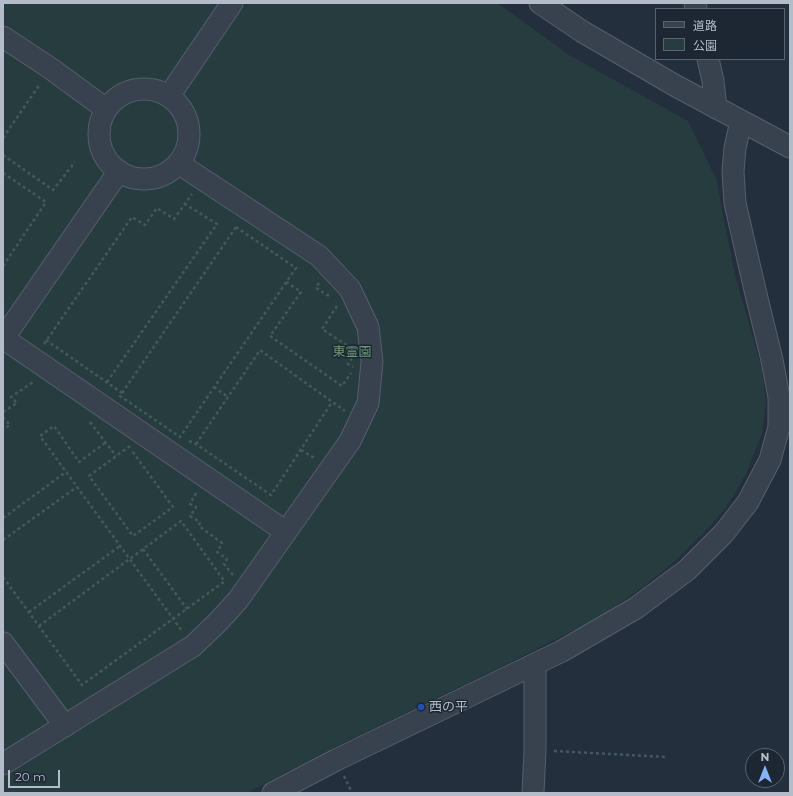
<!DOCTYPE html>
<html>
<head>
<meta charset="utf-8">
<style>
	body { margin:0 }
	#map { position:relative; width:793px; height:796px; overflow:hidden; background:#242f3e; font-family:Montserrat,"Noto Sans JP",sans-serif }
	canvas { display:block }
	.frame { position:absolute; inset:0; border:4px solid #b4bcc9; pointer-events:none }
	.legend { position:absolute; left:655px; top:8px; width:130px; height:52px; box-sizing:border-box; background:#1d2633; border:1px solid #59626f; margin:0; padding:5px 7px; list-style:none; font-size:12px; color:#b4bcc9 }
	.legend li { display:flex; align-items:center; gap:8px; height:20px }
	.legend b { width:20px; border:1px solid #59626f }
	.north { position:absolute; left:745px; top:748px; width:40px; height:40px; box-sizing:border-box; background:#1d2633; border:1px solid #59626f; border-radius:50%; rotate:0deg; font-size:11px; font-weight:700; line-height:16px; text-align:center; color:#b4bcc9 }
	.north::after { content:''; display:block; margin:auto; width:14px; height:18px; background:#8ab4f8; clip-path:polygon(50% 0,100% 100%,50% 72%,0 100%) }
	.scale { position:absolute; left:8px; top:770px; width:52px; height:18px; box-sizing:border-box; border:2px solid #b4bcc9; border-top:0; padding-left:5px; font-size:12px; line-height:14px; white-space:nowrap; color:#b4bcc9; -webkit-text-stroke:3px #1d2633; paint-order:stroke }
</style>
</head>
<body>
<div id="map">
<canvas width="793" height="796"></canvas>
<div class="frame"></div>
<ul class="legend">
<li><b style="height:5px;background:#38414e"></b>道路</li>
<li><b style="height:11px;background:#263c3f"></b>公園</li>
</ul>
<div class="north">N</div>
<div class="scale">20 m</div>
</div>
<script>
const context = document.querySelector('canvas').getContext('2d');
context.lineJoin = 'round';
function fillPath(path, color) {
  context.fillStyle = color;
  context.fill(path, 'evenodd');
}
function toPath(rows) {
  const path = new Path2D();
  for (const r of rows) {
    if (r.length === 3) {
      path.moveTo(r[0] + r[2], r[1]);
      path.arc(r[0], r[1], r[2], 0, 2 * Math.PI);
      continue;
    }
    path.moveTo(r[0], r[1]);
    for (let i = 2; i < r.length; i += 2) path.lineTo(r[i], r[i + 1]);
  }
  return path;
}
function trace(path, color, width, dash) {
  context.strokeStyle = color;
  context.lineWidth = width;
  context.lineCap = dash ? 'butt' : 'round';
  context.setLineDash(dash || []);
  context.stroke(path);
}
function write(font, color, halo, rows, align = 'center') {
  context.font = font + ' Montserrat,"Noto Sans JP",sans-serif';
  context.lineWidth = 3;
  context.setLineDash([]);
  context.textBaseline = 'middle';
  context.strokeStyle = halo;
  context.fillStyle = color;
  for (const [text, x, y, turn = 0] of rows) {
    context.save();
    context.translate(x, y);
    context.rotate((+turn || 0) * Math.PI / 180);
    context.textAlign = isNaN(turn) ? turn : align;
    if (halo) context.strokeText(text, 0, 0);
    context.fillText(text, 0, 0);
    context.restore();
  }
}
fillPath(toPath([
	[3,3,497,3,569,55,688,121,717,181,723,216,736,279,762,369,766,401,762,434,746,474,726,508,705,532,675,561,643,587,600,617,501,667,333,748,247,793,3,793]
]), '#263c3f');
const minor = toPath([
	[540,3,583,32,676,86,790,147],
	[695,3,696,9],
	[3,37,50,68,106,109],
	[708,59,713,81,716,108],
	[144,134,45],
	[169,96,232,3],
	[3,338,286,532],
	[3,339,119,171],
	[3,643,65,726],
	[3,764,193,646,218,622,238,600,350,441,368,403,372,362,368,327,350,289,319,256,178,163],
	[273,793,336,760,562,651,636,608,687,570,724,533,748,502,770,460,779,427,779,397,772,360,755,290,735,203,733,171,735,148,741,121],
	[533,793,535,750,535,664]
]);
trace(minor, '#565f6c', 23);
trace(toPath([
	[3,138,40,84],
	[3,155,53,190,75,162],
	[3,173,46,202,3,266],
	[236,227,296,268,180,437,120,396,236,227],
	[286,282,301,292,270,336,342,386,351,373],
	[319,283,316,288,329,296],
	[337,306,322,329,351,348],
	[46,340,122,393],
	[44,344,132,217,145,225,157,208,174,219,192,194],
	[352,358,348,364,353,367],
	[107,382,217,224,185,204],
	[214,387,228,397],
	[3,412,17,403,11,397,33,382],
	[3,417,10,425,3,430],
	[90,422,116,456],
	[189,441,196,444,271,495,332,402],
	[105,443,79,462,54,426,40,436,182,631],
	[196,444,260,350,345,411],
	[130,446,89,476,133,536,173,507,132,451],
	[301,450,316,459],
	[196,493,190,504,196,507,190,516,200,522,199,526,222,543,217,552,227,559,224,564,233,575],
	[3,518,66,472],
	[3,540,77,487],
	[143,549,187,609],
	[3,577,82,685,225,581],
	[29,612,120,546],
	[39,626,181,521,225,582],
	[554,751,666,757],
	[344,776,352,793]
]), '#44595c', 2.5, [3, 3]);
trace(minor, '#38414e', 21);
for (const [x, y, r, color] of [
	[421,707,4,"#1a4fb4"]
]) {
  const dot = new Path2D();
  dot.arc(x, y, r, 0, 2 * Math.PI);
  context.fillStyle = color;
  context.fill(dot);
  trace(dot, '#1d2633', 1.5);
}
write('13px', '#6b9a76', '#1d2633', [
	["東霊園",352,352]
]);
write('13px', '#b4bcc9', '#1d2633', [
	["西の平",429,707]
], 'left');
</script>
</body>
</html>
